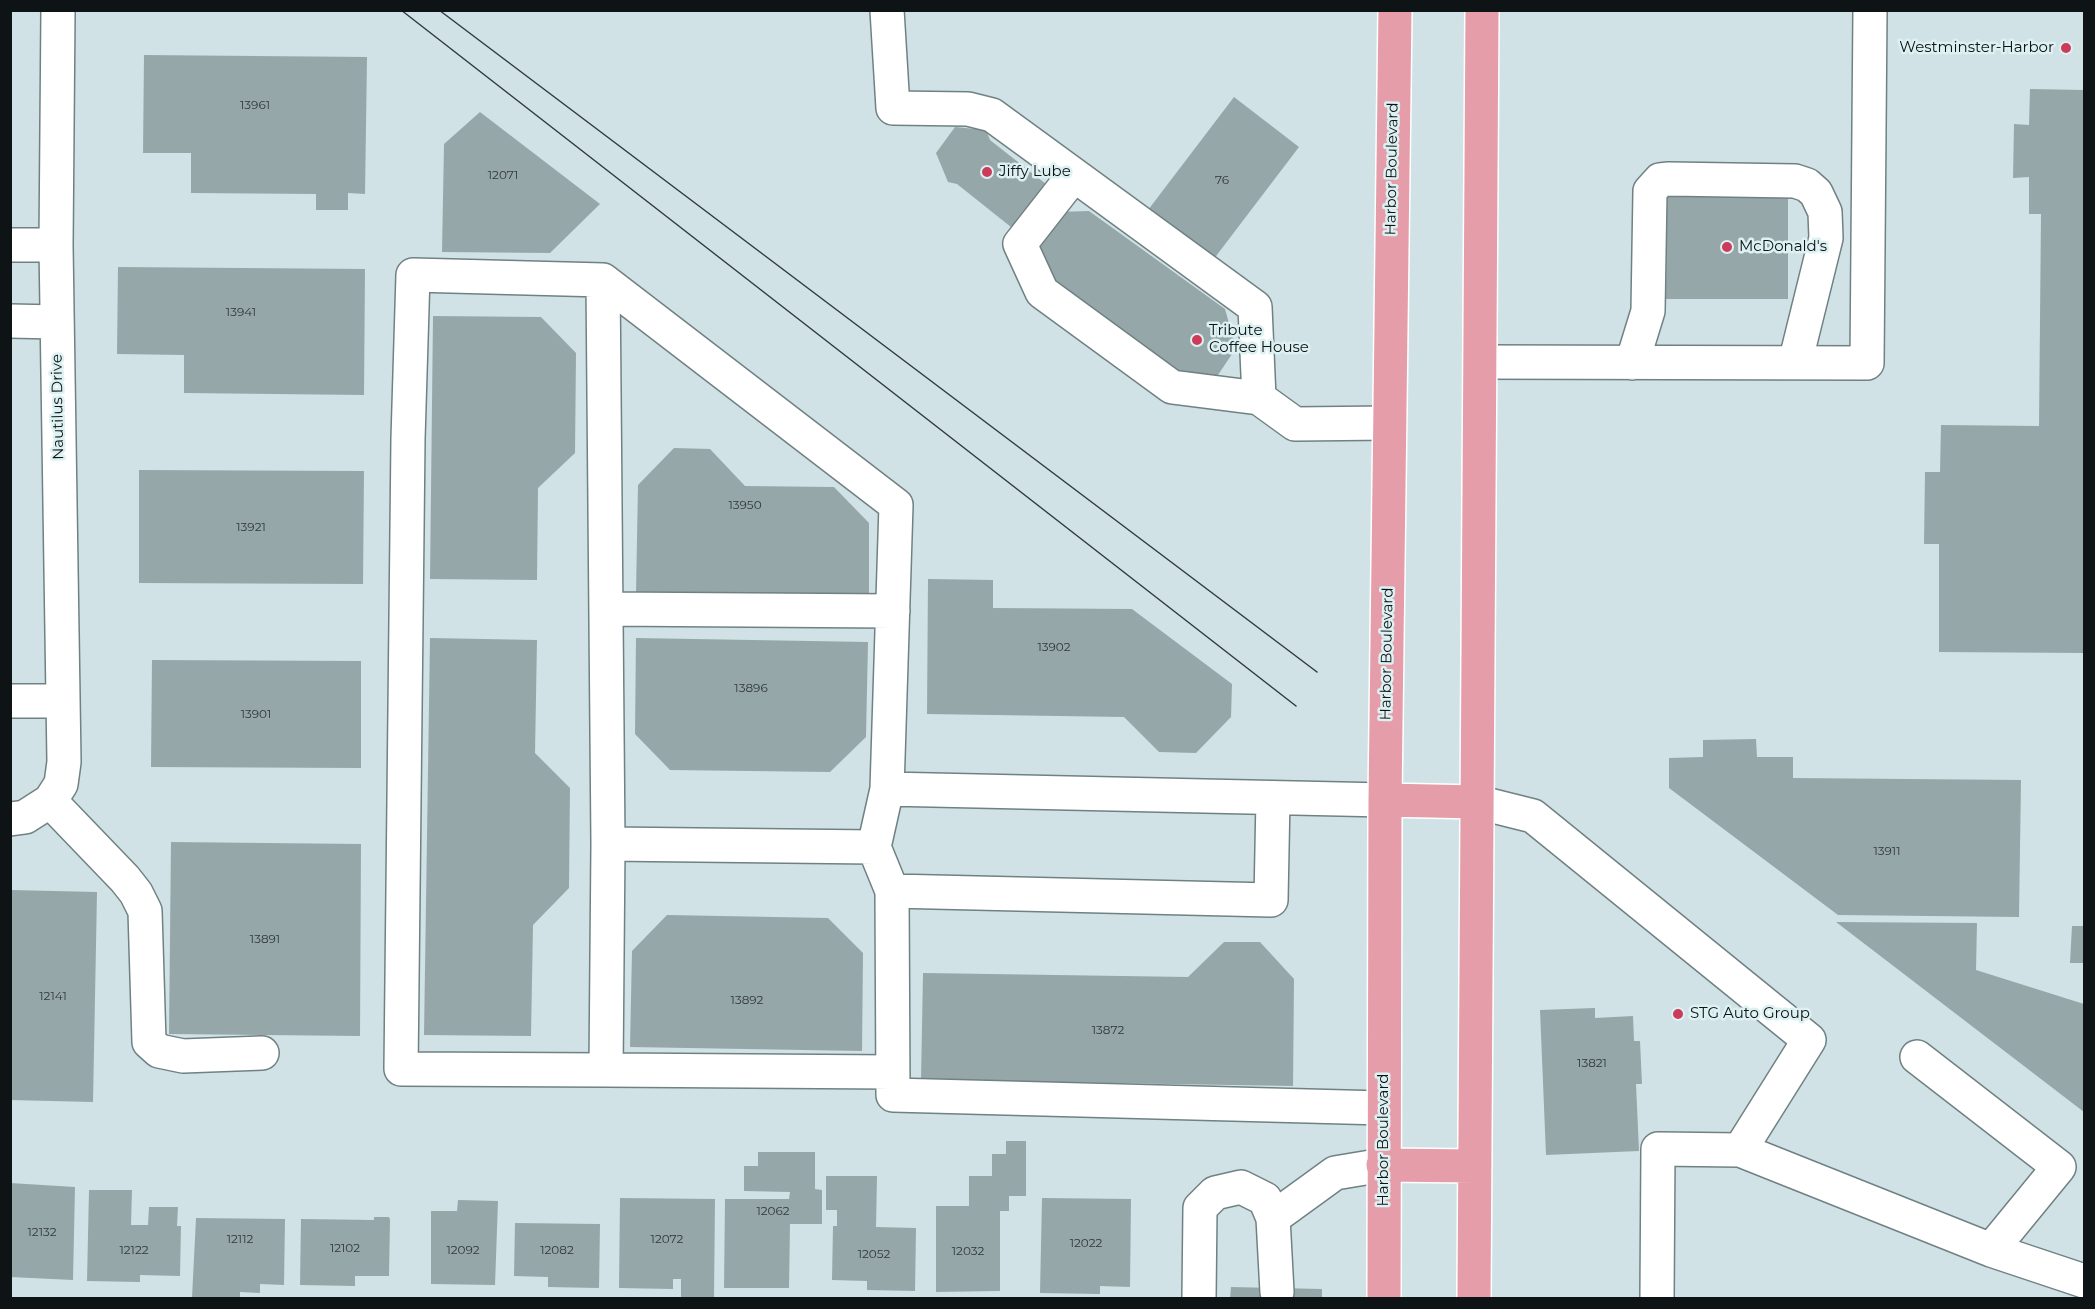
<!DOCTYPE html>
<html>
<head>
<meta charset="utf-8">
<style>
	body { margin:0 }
	#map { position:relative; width:2095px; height:1309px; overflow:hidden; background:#d0e2e5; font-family:Montserrat,sans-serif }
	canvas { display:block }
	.frame { position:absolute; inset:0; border:12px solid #0e1415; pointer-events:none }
</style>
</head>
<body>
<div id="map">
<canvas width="2095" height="1309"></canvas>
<div class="frame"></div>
</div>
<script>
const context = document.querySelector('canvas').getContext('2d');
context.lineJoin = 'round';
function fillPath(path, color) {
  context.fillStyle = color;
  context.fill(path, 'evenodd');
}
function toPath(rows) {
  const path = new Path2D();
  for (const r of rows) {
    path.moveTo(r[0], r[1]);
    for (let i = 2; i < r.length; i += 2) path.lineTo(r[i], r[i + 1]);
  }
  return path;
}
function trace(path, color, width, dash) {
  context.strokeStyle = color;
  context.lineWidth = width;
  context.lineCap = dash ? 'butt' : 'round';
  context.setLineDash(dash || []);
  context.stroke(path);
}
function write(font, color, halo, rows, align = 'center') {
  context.font = font + ' Montserrat,sans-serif';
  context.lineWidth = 5;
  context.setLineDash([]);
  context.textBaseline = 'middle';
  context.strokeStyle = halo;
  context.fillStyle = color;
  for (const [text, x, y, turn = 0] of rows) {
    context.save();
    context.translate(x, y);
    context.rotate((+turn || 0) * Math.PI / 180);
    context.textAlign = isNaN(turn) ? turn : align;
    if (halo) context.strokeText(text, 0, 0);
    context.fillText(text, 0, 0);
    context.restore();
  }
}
fillPath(toPath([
	[144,55,367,57,365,194,348,193,348,210,316,210,316,194,191,193,191,153,143,153],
	[2030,89,2084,90,2084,653,1939,652,1939,544,1924,544,1925,472,1940,472,1941,425,2039,426,2041,214,2029,214,2029,177,2013,178,2014,124,2029,125],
	[1234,97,1299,147,1210,264,1145,214],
	[480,112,600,204,550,253,442,252,444,144],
	[955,127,986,130,990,140,1051,188,1016,231,957,184,948,182,936,153],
	[1667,195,1788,196,1788,299,1666,299],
	[1089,211,1225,309,1236,348,1214,381,1177,374,1048,276,1033,240,1057,212],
	[118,267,365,269,364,395,184,393,184,355,117,354],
	[433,316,541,317,576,353,575,453,538,488,537,580,430,579],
	[674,448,710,449,745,486,834,487,869,523,869,597,636,593,638,485],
	[139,470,364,471,363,584,139,583],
	[928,579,993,580,993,608,1132,609,1232,684,1231,717,1196,753,1159,752,1124,717,927,714],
	[430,638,537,640,535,753,570,788,569,888,533,925,531,1036,424,1035],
	[636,638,868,642,866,737,830,772,670,770,635,734],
	[152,660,361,661,361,768,151,767],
	[1756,739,1757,757,1793,757,1793,778,2021,780,2019,917,1838,915,1669,788,1669,758,1703,757,1703,740],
	[171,842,361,844,360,1036,169,1034],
	[10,890,97,892,93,1102,10,1100],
	[667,915,828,918,863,953,862,1051,630,1047,632,951],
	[1836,922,1977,923,1976,970,2084,1004,2084,1112],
	[2072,926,2084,926,2084,963,2070,963],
	[1224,942,1260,942,1294,979,1293,1086,921,1080,923,973,1188,977],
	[1595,1008,1595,1018,1633,1016,1634,1041,1640,1041,1642,1084,1636,1084,1639,1151,1546,1155,1540,1010],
	[1006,1141,1026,1141,1026,1196,1009,1196,1009,1211,1000,1211,1000,1291,936,1292,936,1206,969,1206,969,1176,992,1176,992,1154,1006,1154],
	[758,1152,815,1152,815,1189,822,1190,822,1224,790,1224,789,1288,724,1288,725,1199,789,1199,790,1192,744,1191,744,1166,758,1166],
	[826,1176,877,1176,876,1227,916,1228,915,1291,867,1290,867,1281,832,1280,833,1226,837,1226,837,1210,826,1210],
	[10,1183,75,1187,73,1280,10,1277],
	[89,1190,132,1190,131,1225,148,1225,149,1207,178,1207,177,1226,181,1226,180,1276,140,1275,140,1282,87,1281],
	[620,1198,715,1199,714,1298,681,1298,681,1279,673,1279,673,1289,619,1288],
	[1042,1198,1131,1199,1130,1287,1100,1286,1100,1294,1040,1293],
	[458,1200,498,1201,495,1285,431,1284,431,1211,457,1211],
	[374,1217,389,1217,390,1220,389,1276,355,1276,355,1286,300,1285,301,1219,374,1220],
	[196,1218,285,1219,284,1285,260,1284,260,1293,240,1292,240,1298,192,1298],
	[515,1223,600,1224,599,1288,548,1287,548,1277,514,1276],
	[1231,1287,1322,1289,1322,1298,1230,1298]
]), '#96a7a9');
const minor = toPath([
	[887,10,893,108,968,109,992,115,1255,307,1259,398,1295,424,1389,423],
	[1074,175,1020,244,1042,292,1172,387,1259,398],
	[10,245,56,245],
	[603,280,608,844],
	[10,321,57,322],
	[1481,362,1867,363,1870,10],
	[1632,363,1648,311,1650,191,1660,180,1669,179,1795,181,1807,185,1816,193,1825,212,1826,238,1795,363],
	[606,609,893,611],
	[10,701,63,701],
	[50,801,125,879,136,893,145,911,149,1042,159,1051,183,1056,262,1053],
	[1477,802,1533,816,1809,1040,1740,1150,1991,1250,2084,1281],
	[10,819,25,817,50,801,61,784,64,762,56,245,58,10],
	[874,847,608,844,606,1070,892,1072],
	[892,891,1271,900,1273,798],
	[1917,1057,2059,1167,1991,1250],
	[606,1070,401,1069,408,439,413,275,603,280,896,505,887,789],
	[1383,1108,893,1095,892,891,874,847,887,789,1385,800],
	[1273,1218,1335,1173,1383,1165],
	[1199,1298,1200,1208,1215,1193,1241,1187,1265,1199,1273,1218,1277,1292],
	[1657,1298,1658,1149,1740,1150]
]);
const major = toPath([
	[1385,800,1477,802],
	[1383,1165,1475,1166],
	[1384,1298,1385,800,1395,10],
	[1474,1298,1482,10]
]);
trace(minor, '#708183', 36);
trace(major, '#fff', 36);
trace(minor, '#fff', 33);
trace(major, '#e59da9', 33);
trace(toPath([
	[401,10,1296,706],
	[439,10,1317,672]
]), '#323b3c', 1.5);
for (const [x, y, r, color] of [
	[2066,48,6,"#cc3c5a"],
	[987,172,6,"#cc3c5a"],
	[1727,247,6,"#cc3c5a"],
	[1197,340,6,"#cc3c5a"],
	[1678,1014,6,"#cc3c5a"]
]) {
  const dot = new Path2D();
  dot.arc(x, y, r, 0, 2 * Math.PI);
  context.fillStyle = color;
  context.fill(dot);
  trace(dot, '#ddf0f2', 2);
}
write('12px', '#30393a', null, [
	["13961",255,105],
	["12071",503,175],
	["76",1222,180],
	["13941",241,312],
	["13950",745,505],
	["13921",251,527],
	["13902",1054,647],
	["13896",751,688],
	["13901",256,714],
	["13911",1887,851],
	["13891",265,939],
	["12141",53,996],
	["13892",747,1000],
	["13872",1108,1030],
	["13821",1592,1063],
	["12062",773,1211],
	["12132",42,1232],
	["12112",240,1239],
	["12072",667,1239],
	["12022",1086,1243],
	["12102",345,1248],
	["12122",134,1250],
	["12092",463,1250],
	["12082",557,1250],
	["12032",968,1251],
	["12052",874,1254]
]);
write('15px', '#0e1415', '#ddf0f2', [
	["Westminster-Harbor",2054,48,"right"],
	["Jiffy Lube",999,172],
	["McDonald's",1739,247],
	["Tribute",1209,331],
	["Coffee House",1209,348],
	["STG Auto Group",1690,1014]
], 'left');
write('15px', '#0e1415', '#ddf0f2', [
	["Harbor Boulevard",1392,169,-89],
	["Nautilus Drive",58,407,-91],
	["Harbor Boulevard",1387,654,-89],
	["Harbor Boulevard",1384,1140,-90]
]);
</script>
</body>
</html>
